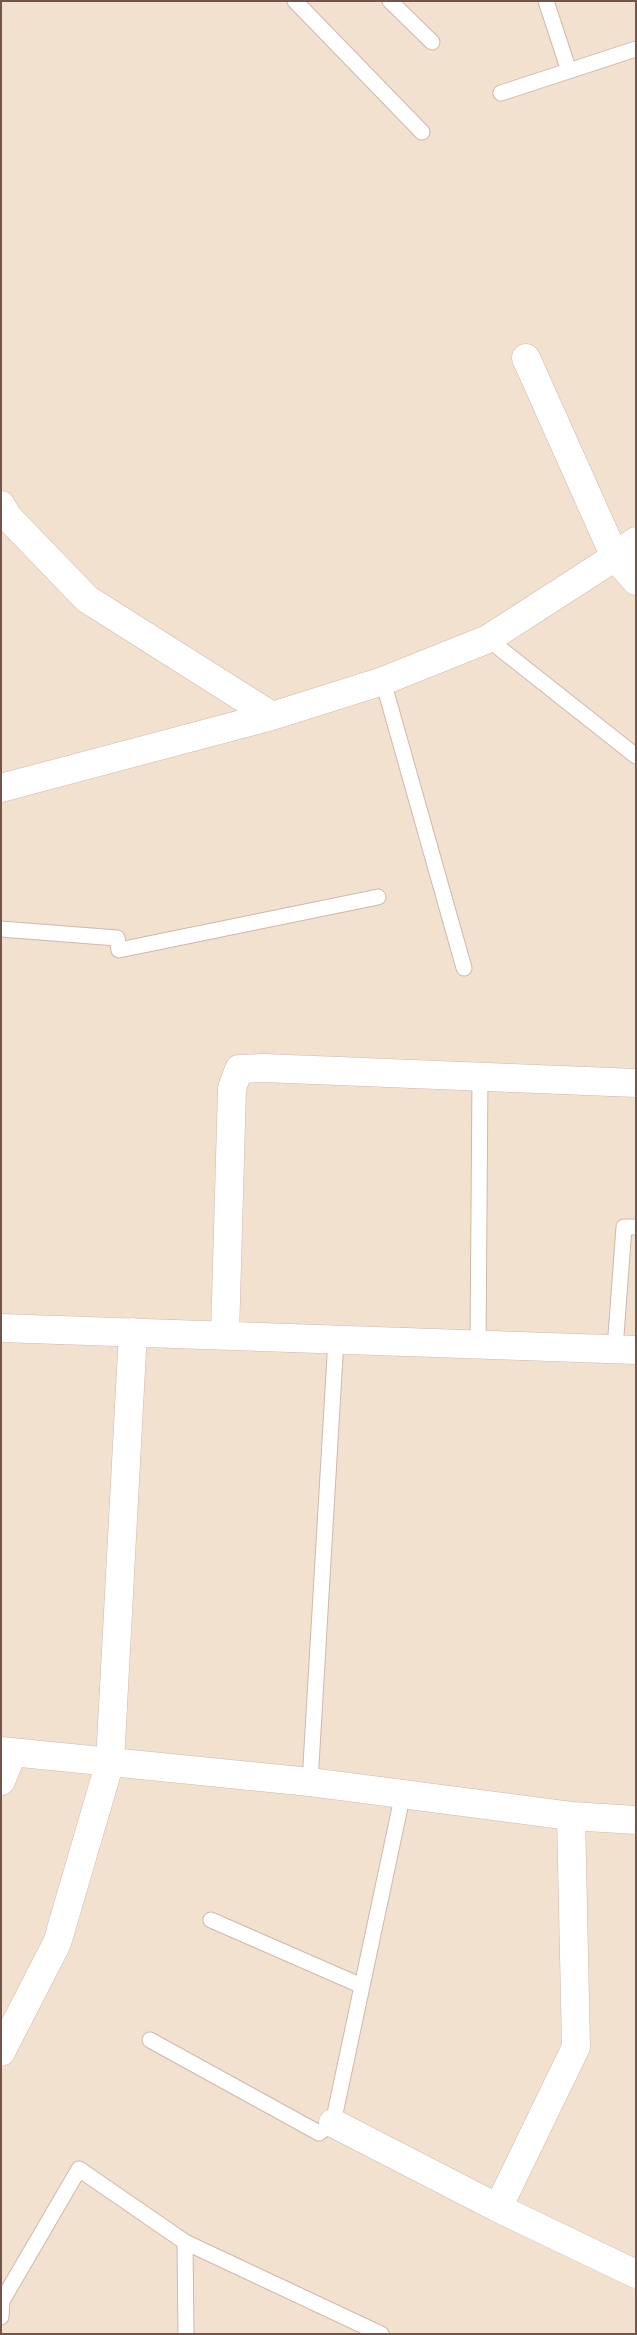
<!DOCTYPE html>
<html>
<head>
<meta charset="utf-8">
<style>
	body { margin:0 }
	#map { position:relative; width:637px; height:2335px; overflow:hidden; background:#fcf0e2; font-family:"Roboto Condensed",sans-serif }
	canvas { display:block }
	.frame { position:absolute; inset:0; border:2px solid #735449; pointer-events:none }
</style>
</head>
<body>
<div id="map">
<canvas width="637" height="2335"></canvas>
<div class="frame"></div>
</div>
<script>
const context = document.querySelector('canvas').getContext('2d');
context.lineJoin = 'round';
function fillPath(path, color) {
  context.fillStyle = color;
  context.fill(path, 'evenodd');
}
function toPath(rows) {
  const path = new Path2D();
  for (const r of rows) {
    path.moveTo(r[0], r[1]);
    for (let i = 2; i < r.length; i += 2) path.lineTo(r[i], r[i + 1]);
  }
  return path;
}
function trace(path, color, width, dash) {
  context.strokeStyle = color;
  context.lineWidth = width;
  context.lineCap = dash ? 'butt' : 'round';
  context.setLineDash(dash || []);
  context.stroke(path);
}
fillPath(toPath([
	[1,1,636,1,636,2334,1,2334]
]), '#f3e1d0');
const lane = toPath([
	[295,1,422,132],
	[390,1,432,42],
	[546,1,569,71],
	[501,93,636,49],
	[488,639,636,756],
	[383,681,464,968],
	[1,929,117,938,119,950,378,897],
	[478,1344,480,1076],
	[615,1349,624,1227,636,1227],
	[310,1782,336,1339],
	[211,1920,362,1986],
	[150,2040,319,2133,333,2123,403,1793],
	[185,2242,186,2334],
	[1,2317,2,2301,79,2169,185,2242,381,2334]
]);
const street = toPath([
	[526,358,615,557,636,581],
	[1,505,7,516,87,599,272,716],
	[1,788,272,716,383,681,488,639,615,557,636,541],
	[1,1328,636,1350],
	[225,1335,232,1088,239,1069,264,1068,636,1083],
	[1,1751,310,1782,571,1816,636,1820],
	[1,1781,13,1752],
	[1,2052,57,1943,110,1762,133,1332],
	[333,2123,498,2208,636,2274],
	[498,2208,576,2047,571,1816]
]);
trace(lane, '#cfb8ac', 17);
trace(street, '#cfb8ac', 29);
trace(lane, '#fff', 15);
trace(street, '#fff', 28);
</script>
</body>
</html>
